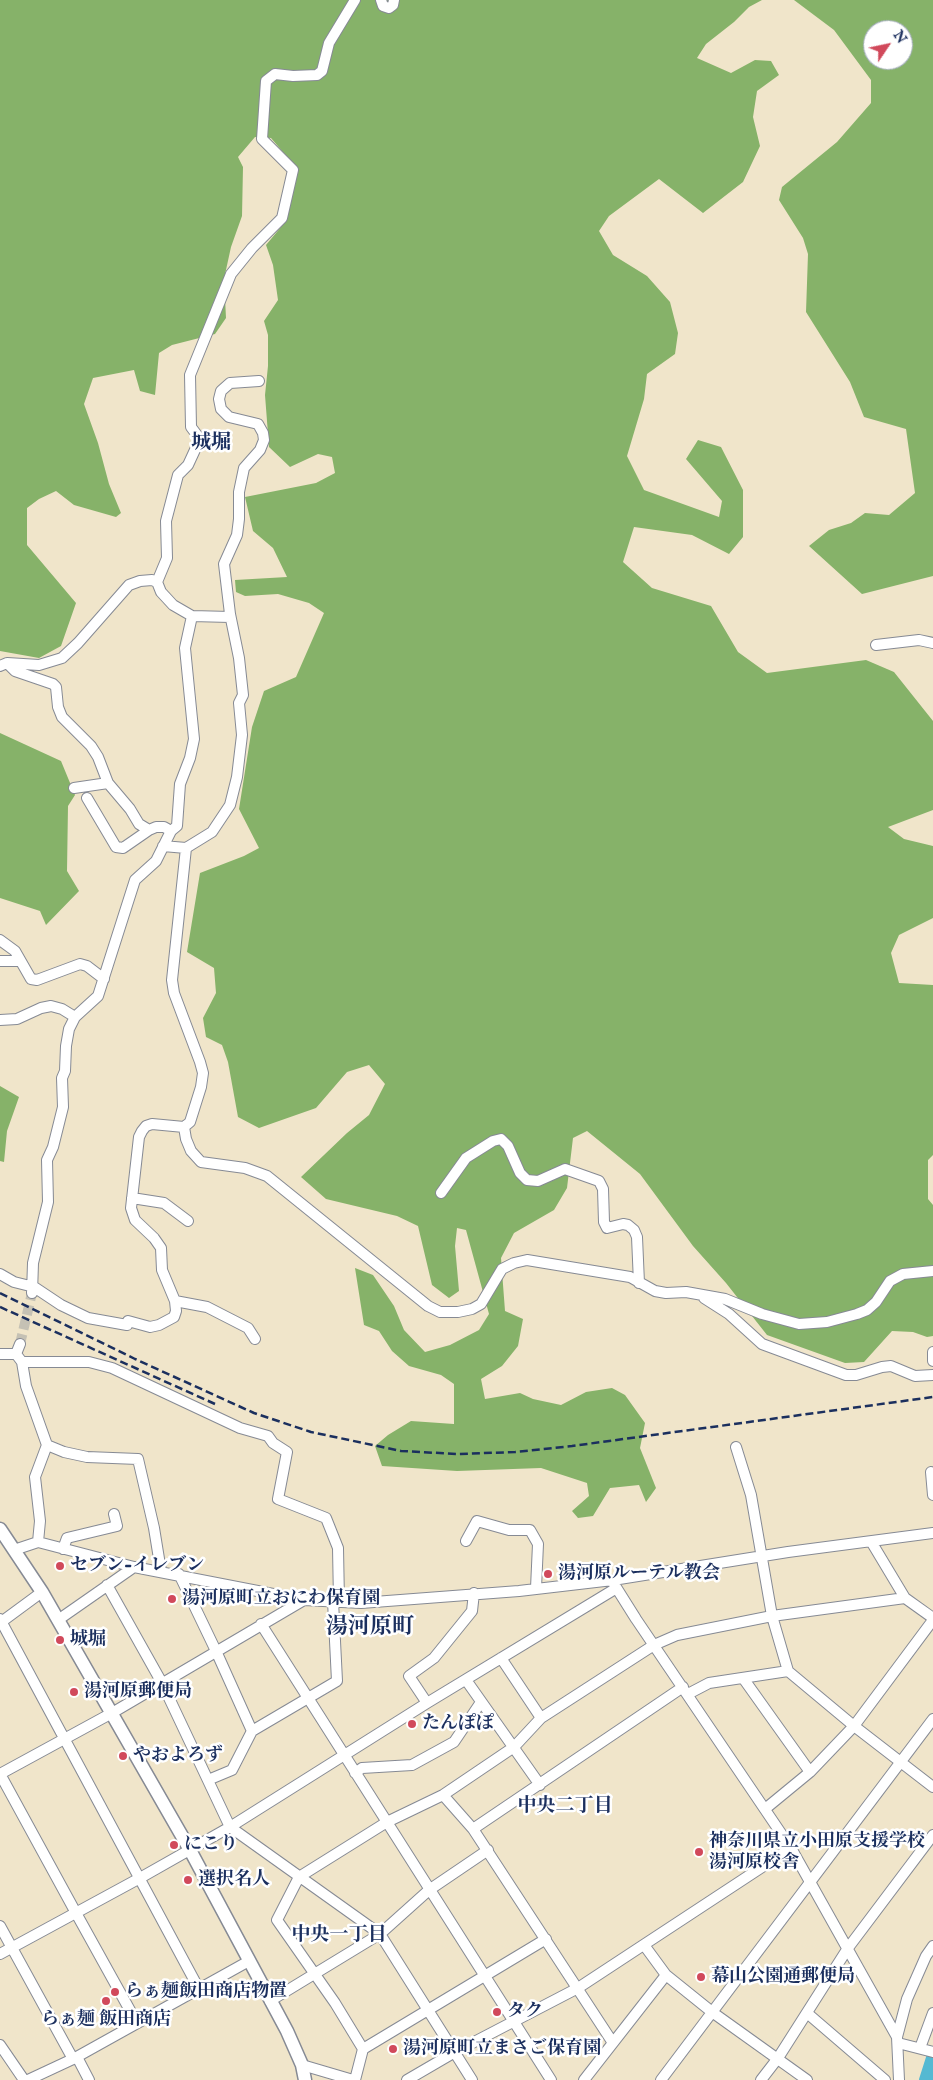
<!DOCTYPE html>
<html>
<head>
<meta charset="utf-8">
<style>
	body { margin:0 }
	#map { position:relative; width:933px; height:2080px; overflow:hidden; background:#f0e5ca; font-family:"IM FELL English",serif }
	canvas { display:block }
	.north { position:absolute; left:863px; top:20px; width:50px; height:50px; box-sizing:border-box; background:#fff; border:1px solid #a4acbf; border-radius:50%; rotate:56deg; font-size:14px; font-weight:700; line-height:20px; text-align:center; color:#1b2f5e }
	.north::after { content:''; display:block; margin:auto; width:18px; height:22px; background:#d1495b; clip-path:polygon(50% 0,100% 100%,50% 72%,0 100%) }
</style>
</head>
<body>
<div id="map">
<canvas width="933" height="2080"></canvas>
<div class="north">N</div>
</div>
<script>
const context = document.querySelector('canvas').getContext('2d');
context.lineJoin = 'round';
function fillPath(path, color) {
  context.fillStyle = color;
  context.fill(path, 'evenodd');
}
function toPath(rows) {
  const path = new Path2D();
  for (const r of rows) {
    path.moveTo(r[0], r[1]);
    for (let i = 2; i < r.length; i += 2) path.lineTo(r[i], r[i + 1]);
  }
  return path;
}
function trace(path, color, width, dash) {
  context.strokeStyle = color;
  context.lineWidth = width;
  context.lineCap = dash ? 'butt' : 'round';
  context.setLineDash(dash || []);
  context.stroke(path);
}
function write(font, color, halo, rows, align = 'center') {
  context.font = font + ' "IM FELL English","Noto Serif JP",serif';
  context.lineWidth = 5;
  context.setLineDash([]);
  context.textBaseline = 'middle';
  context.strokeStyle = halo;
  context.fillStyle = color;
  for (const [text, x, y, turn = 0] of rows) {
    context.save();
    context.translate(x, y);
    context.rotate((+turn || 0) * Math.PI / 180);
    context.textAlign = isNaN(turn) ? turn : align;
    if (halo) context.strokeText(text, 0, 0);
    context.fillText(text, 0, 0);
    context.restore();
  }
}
fillPath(toPath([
	[0,0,762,0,749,7,734,22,706,44,697,58,731,73,755,60,771,61,779,75,757,91,753,117,760,146,743,182,703,213,659,179,609,216,599,231,613,255,647,276,670,302,678,333,675,354,647,374,644,399,627,456,644,490,719,517,722,501,686,459,698,440,721,447,743,490,743,537,729,554,692,535,634,527,623,562,652,588,711,606,738,652,767,673,866,660,894,672,933,721,933,810,888,827,904,839,933,846,933,918,899,935,891,953,899,983,933,985,933,1155,928,1160,928,1199,933,1205,933,1336,927,1337,913,1332,892,1331,864,1362,845,1363,767,1335,726,1283,693,1246,640,1174,587,1131,573,1138,567,1188,554,1210,514,1233,501,1258,505,1311,523,1319,518,1346,502,1366,481,1379,485,1399,520,1393,533,1399,561,1405,586,1392,612,1388,625,1395,645,1423,640,1448,656,1488,646,1502,639,1485,610,1488,593,1516,578,1518,572,1511,589,1496,587,1483,541,1468,457,1471,382,1466,375,1446,388,1435,411,1421,454,1424,454,1384,441,1375,409,1366,392,1351,379,1331,364,1325,355,1268,373,1275,394,1306,404,1330,425,1352,450,1345,479,1330,489,1314,466,1230,457,1228,455,1246,459,1291,449,1298,432,1285,418,1226,397,1216,326,1199,301,1177,347,1133,369,1115,385,1084,369,1065,347,1072,316,1108,259,1128,238,1117,228,1062,222,1045,206,1037,203,1018,216,993,214,968,187,952,200,873,244,856,259,848,239,809,252,727,264,691,296,677,324,613,309,603,278,594,245,596,236,592,235,580,287,577,273,548,253,531,245,497,316,483,335,473,332,457,318,454,290,467,269,447,265,395,268,366,268,335,264,321,278,300,273,265,266,245,281,227,291,197,294,165,271,138,255,137,238,157,243,167,242,216,231,247,224,279,226,318,215,334,172,345,159,353,155,395,140,391,134,370,93,378,84,404,98,443,109,484,121,513,116,517,74,505,56,491,39,499,27,508,27,545,76,603,61,646,39,658,0,651],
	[794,0,933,0,933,576,862,594,809,546,829,530,851,523,865,513,889,515,915,493,906,429,864,417,850,382,806,312,808,254,803,238,779,200,782,187,837,142,871,103,871,80,834,30],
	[873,30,903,30,903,60,873,60],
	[0,733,61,761,75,795,68,806,67,871,79,891,46,925,40,911,0,898],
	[0,1086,19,1097,7,1131,4,1162,0,1161]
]), '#86b269');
trace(toPath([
	[926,2080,933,2058]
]), '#54b9d2', 14);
trace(toPath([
	[20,1344,32,1293]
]), '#c5c1b4', 10, [10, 5]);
const minor = toPath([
	[381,0,383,6,389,8,393,5,394,0],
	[192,616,230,617],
	[876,645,919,640,933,643],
	[7,663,15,671,53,684,56,687,58,707,62,717,91,746,98,757,108,783,130,809,139,824,149,830,156,827,164,827,171,831],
	[0,666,7,663,39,665,62,658,78,643,129,585,140,581,152,580,157,582],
	[74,788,108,783],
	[87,798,116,847,123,848,149,830],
	[163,846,186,848,212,832,230,805,237,777,242,735,239,703,243,695,239,658,230,614,224,564,237,535,239,519,239,492,244,468,260,450,264,440,263,433,258,424,229,417,221,409,219,399,221,391,230,383,259,381],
	[0,940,15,951,31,979,37,980,80,964,87,966,104,979],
	[0,961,20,961],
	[0,1020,17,1019,41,1008,51,1006,62,1009,75,1017],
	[184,1127,186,1139,191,1151,201,1162,245,1168,267,1176,428,1306,440,1312,458,1312,472,1309,481,1304,502,1269,514,1263,527,1260,630,1277,655,1291,666,1293,686,1292,725,1299,762,1314,799,1324,827,1322,857,1314,867,1310,876,1302,890,1281,903,1274,933,1271],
	[441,1193,466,1158,493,1141,501,1139,508,1146,520,1173,527,1180,538,1181,565,1169,599,1181,603,1189,604,1222,607,1228,623,1224,628,1225,634,1230,637,1237,639,1283],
	[132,1198,164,1203,188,1221],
	[0,1274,14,1282,34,1287,61,1305,88,1318,127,1325,128,1321,150,1327,159,1325,174,1317,176,1311,175,1301,162,1270,161,1248,154,1238,135,1220,131,1208,139,1137,142,1131,146,1126,152,1124,184,1127,190,1122,201,1087,203,1073,200,1062,174,993,172,980,186,848],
	[32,1293,33,1263,48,1202,47,1160,53,1147,63,1107,62,1078,65,1071,66,1046,69,1029,75,1017,98,996,135,880,156,861,171,831,177,826,180,784,190,758,194,739,185,648,192,616,173,605,161,592,157,582,167,558,166,521,178,475,188,465,200,439,191,427,190,375,231,274,252,248,282,218,293,170,262,139,266,81,275,74,293,76,317,75,322,71,329,43,355,0],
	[704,1298,729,1314,762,1344,846,1375,856,1375,882,1367,891,1366,915,1376,933,1375],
	[175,1301,207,1307,248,1328,255,1339],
	[933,1352,933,1361],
	[0,1354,16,1354],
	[16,1354,22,1362,26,1386,47,1445,64,1452,87,1457,138,1459,154,1528,161,1571],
	[16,1354,20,1344],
	[22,1362,89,1362,112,1368,240,1428,268,1436,273,1443,287,1452,278,1499,326,1518,338,1548,339,1601],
	[736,1447,751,1495,772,1616,788,1671,854,1726,933,1787],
	[931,1472,933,1495],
	[466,1541,477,1521,509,1530,530,1530,538,1544,536,1588],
	[38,1542,40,1521,35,1477,47,1445],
	[872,1543,905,1598,933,1618],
	[63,1549,67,1538,117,1526,114,1514],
	[14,1550,38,1542,134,1567,304,1600],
	[179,1574,216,1651,252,1731],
	[614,1584,636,1619,791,1848,897,2037],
	[107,1585,162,1683,230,1827,380,1934,472,2080],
	[0,1619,199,1989],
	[58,1620,134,1567],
	[0,1623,42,1592],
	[261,1624,551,2080],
	[501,1658,541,1718],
	[743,1678,810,1772],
	[466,1680,540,1785],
	[688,1694,709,1683,788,1671],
	[427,1703,409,1676,434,1658,472,1611,474,1593],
	[355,1773,362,1768,412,1765,454,1742,481,1702],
	[208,1780,232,1770,252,1731,337,1681,333,1601],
	[443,1795,473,1829],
	[765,1809,810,1772,854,1726,933,1620],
	[0,1926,73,2059],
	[644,1945,666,1975,712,2012,807,2080],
	[0,1954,140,1878,230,1827,427,1703,615,1589],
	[270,2001,380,1934,429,1890,488,1850],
	[807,2013,885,2080],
	[137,2023,76,1913,0,1774,112,1713,304,1600,361,1603,519,1591,613,1580,788,1552,933,1533],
	[613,2043,473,1829,683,1687],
	[898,2043,933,2052],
	[0,2045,24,2080],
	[920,2048,933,2013],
	[363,2049,546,1939],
	[77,2057,89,2080],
	[302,2065,353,2080],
	[28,2080,73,2059,249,1961],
	[355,2080,363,2049,335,2003,277,1920,299,1877,387,1822,443,1795,514,1747,541,1718,654,1645,677,1635,772,1616,905,1598],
	[407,2080,455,2052,578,1988,791,1848],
	[584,2080,666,1975],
	[661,2080,933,1719],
	[761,2080,778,2058,848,1948,933,1835],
	[899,2080,897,2037,907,1999,926,1956,933,1946]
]);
const major = toPath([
	[0,1529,42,1592,190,1850,287,2031,302,2065,305,2080]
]);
trace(minor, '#868a94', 12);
trace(major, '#868a94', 15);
trace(minor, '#fff', 10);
trace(major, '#fff', 12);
trace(toPath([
	[0,1293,135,1359,254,1413,311,1432,401,1451,458,1454,515,1452,572,1446,933,1397],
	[0,1307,215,1404]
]), '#1b2f5e', 2.5, [8, 4]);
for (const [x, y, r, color] of [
	[60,1566,5,"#d1495b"],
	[548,1574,5,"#d1495b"],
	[172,1599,5,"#d1495b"],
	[60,1640,5,"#d1495b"],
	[74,1692,5,"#d1495b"],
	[412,1724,5,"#d1495b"],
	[123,1756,5,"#d1495b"],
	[174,1845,5,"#d1495b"],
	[699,1852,5,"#d1495b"],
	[188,1880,5,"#d1495b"],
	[701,1977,5,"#d1495b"],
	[115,1992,5,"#d1495b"],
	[106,2001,5,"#d1495b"],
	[497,2012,5,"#d1495b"],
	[393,2049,5,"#d1495b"]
]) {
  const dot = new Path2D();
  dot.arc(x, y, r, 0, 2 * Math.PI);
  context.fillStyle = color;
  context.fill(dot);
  trace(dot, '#fff', 2);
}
write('bold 18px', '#1b2f5e', '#fff', [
	["セブン-イレブン",70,1566],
	["湯河原ルーテル教会",558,1574],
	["湯河原町立おにわ保育園",182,1599],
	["城堀",70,1640],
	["湯河原郵便局",84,1692],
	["たんぽぽ",422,1724],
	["やおよろず",133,1756],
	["神奈川県立小田原支援学校",709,1842],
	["湯河原校舎",709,1863],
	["にこり",184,1845],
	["選択名人",198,1880],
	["幕山公園通郵便局",711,1977],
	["らぁ麺飯田商店物置",125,1992],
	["タク",507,2012],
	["らぁ麺 飯田商店",106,2020,"center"],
	["湯河原町立まさご保育園",403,2049]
], 'left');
write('bold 19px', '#1b2f5e', '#fff', [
	["中央二丁目",565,1807],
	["中央一丁目",339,1936]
]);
write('bold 20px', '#1b2f5e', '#fff', [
	["城堀",211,444]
]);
write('bold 22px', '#1b2f5e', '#fff', [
	["湯河原町",370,1628]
]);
</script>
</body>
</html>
